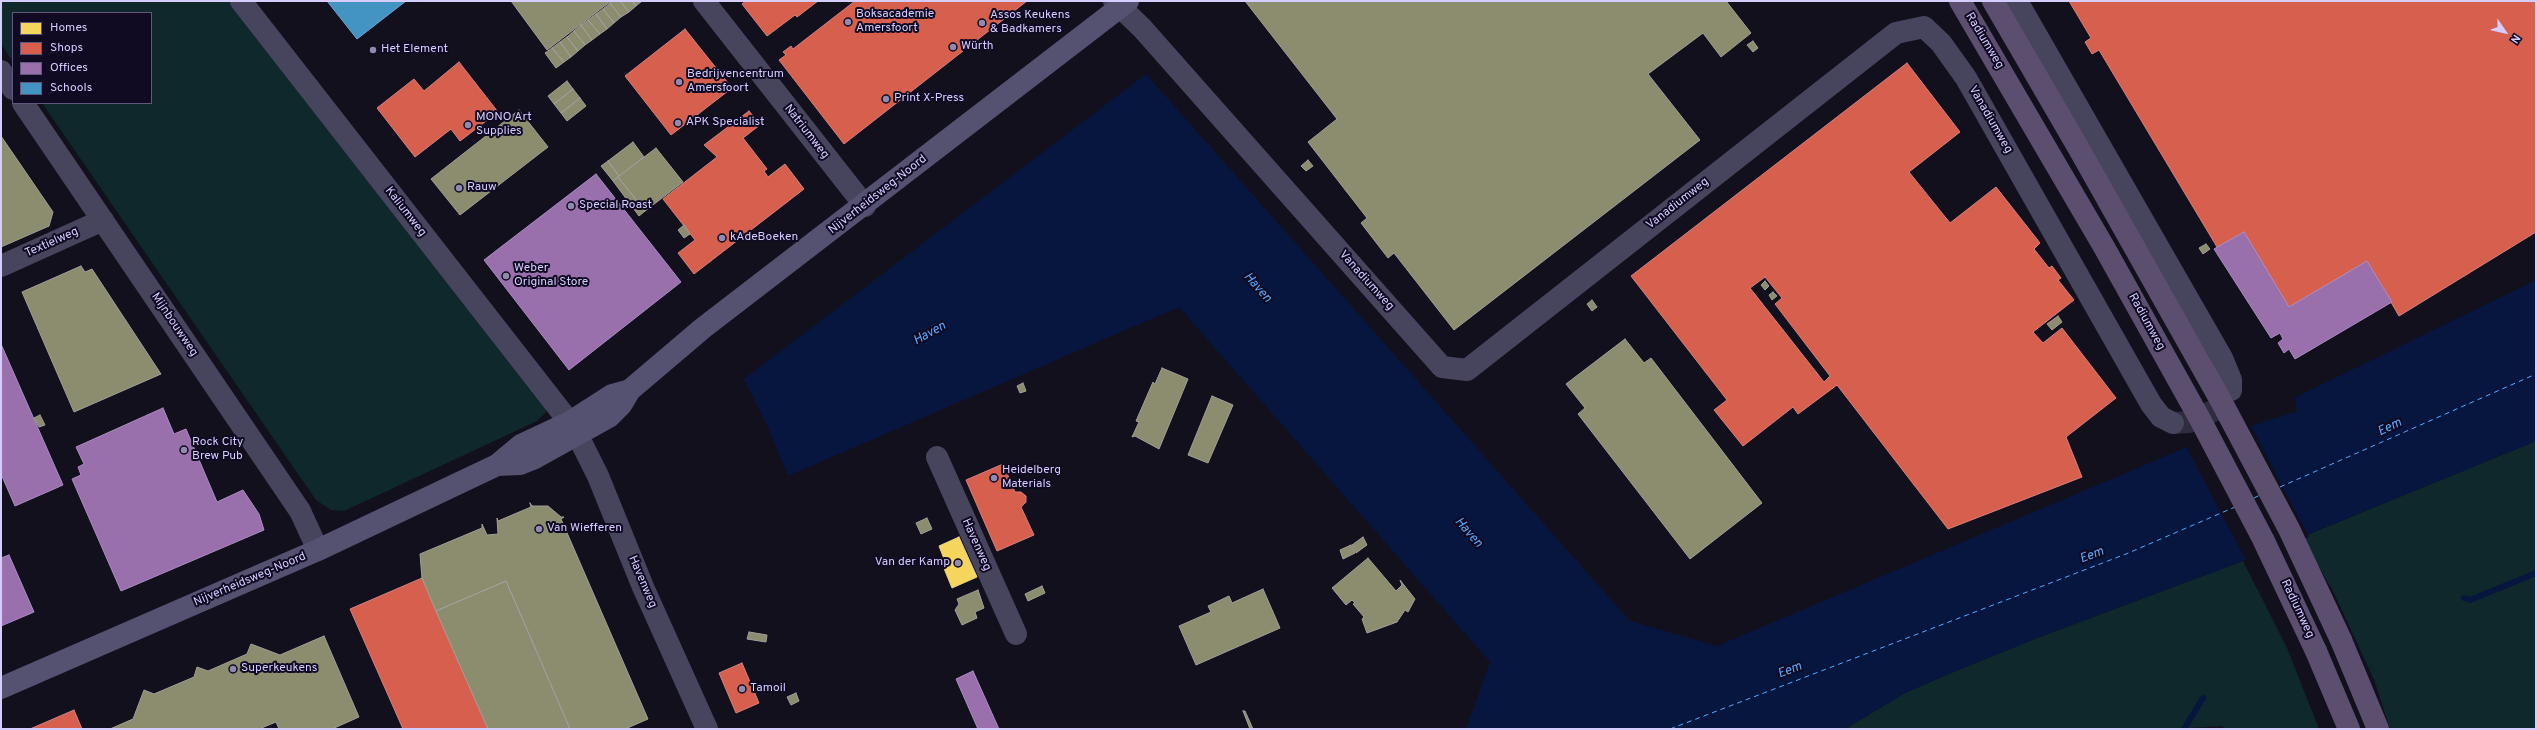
<!DOCTYPE html>
<html>
<head>
<meta charset="utf-8">
<style>
	body { margin:0 }
	#map { position:relative; width:2537px; height:730px; overflow:hidden; background:#13101d; font-family:Overpass,sans-serif }
	canvas { display:block }
	.frame { position:absolute; inset:0; border:2px solid #d5ccff; pointer-events:none }
	.legend { position:absolute; left:12px; top:12px; width:140px; height:92px; box-sizing:border-box; background:#100b22; border:1px solid #5f587a; margin:0; padding:5px 7px; list-style:none; font-size:12px; color:#d5ccff }
	.legend li { display:flex; align-items:center; gap:8px; height:20px }
	.legend b { width:20px; border:1px solid #5f587a }
	.north { position:absolute; left:2485px; top:12px; width:40px; height:40px; -webkit-text-stroke:3px #100b22; paint-order:stroke; rotate:124deg; font-size:11px; font-weight:700; line-height:16px; text-align:center; color:#d5ccff }
	.north::after { content:''; display:block; margin:auto; width:14px; height:18px; background:#d5ccff; clip-path:polygon(50% 0,100% 100%,50% 72%,0 100%) }
</style>
</head>
<body>
<div id="map">
<canvas width="2537" height="730"></canvas>
<div class="frame"></div>
<ul class="legend">
<li><b style="height:11px;background:#f6d55c"></b>Homes</li>
<li><b style="height:11px;background:#d6604d"></b>Shops</li>
<li><b style="height:11px;background:#9970ab"></b>Offices</li>
<li><b style="height:11px;background:#4393c3"></b>Schools</li>
</ul>
<div class="north">N</div>
</div>
<script>
const context = document.querySelector('canvas').getContext('2d');
context.lineJoin = 'round';
function fillPath(path, color) {
  context.fillStyle = color;
  context.fill(path, 'evenodd');
}
function toPath(rows) {
  const path = new Path2D();
  for (const r of rows) {
    path.moveTo(r[0], r[1]);
    for (let i = 2; i < r.length; i += 2) path.lineTo(r[i], r[i + 1]);
  }
  return path;
}
function trace(path, color, width, dash) {
  context.strokeStyle = color;
  context.lineWidth = width;
  context.lineCap = dash ? 'butt' : 'round';
  context.setLineDash(dash || []);
  context.stroke(path);
}
function write(font, color, halo, rows, align = 'center') {
  context.font = font + ' Overpass,sans-serif';
  context.lineWidth = 4;
  context.setLineDash([]);
  context.textBaseline = 'middle';
  context.strokeStyle = halo;
  context.fillStyle = color;
  for (const [text, x, y, turn = 0] of rows) {
    context.save();
    context.translate(x, y);
    context.rotate((+turn || 0) * Math.PI / 180);
    context.textAlign = isNaN(turn) ? turn : align;
    if (halo) context.strokeText(text, 0, 0);
    context.fillText(text, 0, 0);
    context.restore();
  }
}
fillPath(toPath([
	[1,1,233,1,546,401,546,412,537,421,344,511,331,510,316,500,42,103,151,103,151,13,13,13,13,62,1,44],
	[2536,441,2536,729,2390,729,2375,682,2334,593,2302,537],
	[2243,561,2287,648,2319,729,2224,729,2223,726,2176,729,1845,729,1905,693,1951,673,2037,638]
]), '#0f282b');
fillPath(toPath([
	[1146,74,1630,621,1717,646,2187,447,2297,411,2294,398,2536,280,2536,441,2243,561,2037,638,1951,673,1905,693,1845,729,1466,729,1490,662,1179,307,788,476,767,425,744,379]
]), '#06163f');
fillPath(toPath([
	[2250,424,2309,537,2247,562,2185,445]
]), '#13101d');
const homes = toPath([
	[959,537,977,577,952,588,943,566,946,564,939,546,959,537]
]);
fillPath(homes, '#f6d55c');
trace(homes, '#ecd28d', 1);
const shops = toPath([
	[746,1,818,1,797,17,795,15,767,36,742,4,746,1],
	[855,1,1027,1,844,144,779,60,786,55,783,52,791,46,793,49,855,1],
	[2069,1,2536,1,2536,232,2399,316,2367,261,2289,307,2244,232,2217,247,2099,50,2092,54,2085,42,2091,38,2069,1],
	[685,29,732,88,671,135,625,76,685,29],
	[459,62,498,112,460,141,451,129,415,157,377,108,414,79,424,91,459,62],
	[1907,63,1960,132,1909,172,1950,223,1996,187,2040,243,2034,249,2049,268,2052,266,2061,278,2058,280,2074,300,2033,332,2043,343,2062,328,2116,398,2066,437,2082,477,1948,529,1837,385,1798,414,1793,407,1743,446,1714,410,1727,400,1631,276,1907,63],
	[1765,277,1782,298,1775,304,1830,376,1824,382,1750,288,1765,277],
	[749,111,760,125,743,138,767,169,764,171,768,177,785,164,804,189,694,274,678,253,695,240,663,199,717,157,704,145,749,111],
	[1003,464,1015,492,1021,492,1026,496,1026,502,1021,507,1034,535,997,551,966,480,1003,464],
	[422,578,436,611,488,729,403,729,350,609,422,578],
	[742,663,759,703,736,713,719,673,742,663],
	[74,710,82,729,30,729,74,710]
]);
fillPath(shops, '#d6604d');
trace(shops, '#d68082', 1);
const offices = toPath([
	[596,174,681,282,569,370,484,260,596,174],
	[2244,232,2289,307,2367,261,2392,302,2295,359,2289,349,2284,353,2278,343,2283,339,2280,333,2271,338,2214,249,2244,232],
	[1,344,63,485,15,506,1,474,1,344],
	[163,408,174,434,186,429,217,502,243,490,259,514,264,530,121,591,72,479,81,475,78,467,84,464,76,447,163,408],
	[9,555,34,612,1,626,1,558,9,555],
	[973,671,999,729,978,729,956,679,973,671]
]);
fillPath(offices, '#9970ab');
trace(offices, '#ab8cc4', 1);
const schools = toPath([
	[327,1,406,1,357,39,327,1]
]);
fillPath(schools, '#4393c3');
trace(schools, '#6fa4d5', 1);
const industry = toPath([
	[511,1,611,1,547,50,511,1],
	[613,1,620,1,629,12,621,17,610,3,613,1],
	[620,1,632,1,636,6,629,12,620,1],
	[632,1,642,1,636,6,632,1],
	[1245,1,1726,1,1751,33,1721,57,1703,33,1648,74,1700,140,1454,330,1394,253,1388,258,1361,223,1367,218,1308,142,1337,119,1245,1],
	[610,3,621,17,614,23,603,9,610,3],
	[603,9,614,23,607,29,596,14,603,9],
	[596,14,607,29,600,34,588,20,596,14],
	[588,20,600,34,592,40,581,25,588,20],
	[581,25,592,40,585,45,574,31,581,25],
	[574,31,585,45,578,51,567,37,574,31],
	[567,37,578,51,571,57,560,42,567,37],
	[1753,41,1758,48,1753,52,1747,45,1753,41],
	[560,42,571,57,564,62,552,48,560,42],
	[552,48,564,62,556,68,545,53,552,48],
	[567,81,573,89,554,104,548,96,567,81],
	[573,89,580,98,561,113,554,104,573,89],
	[580,98,586,106,567,121,561,113,580,98],
	[519,110,548,147,460,215,431,179,519,110],
	[1,136,53,212,49,226,1,247,1,136],
	[633,142,644,157,619,176,608,161,633,142],
	[656,148,683,182,645,211,618,177,656,148],
	[1308,160,1313,166,1306,171,1301,166,1308,160],
	[608,161,619,176,613,181,601,166,608,161],
	[618,177,645,211,639,216,613,181,618,177],
	[684,225,690,234,684,238,678,230,684,225],
	[2206,244,2210,249,2203,254,2199,248,2206,244],
	[81,266,85,272,92,269,161,374,74,412,22,292,81,266],
	[1765,281,1769,286,1765,290,1761,285,1765,281],
	[1773,292,1777,296,1772,300,1769,295,1773,292],
	[1592,300,1597,307,1592,311,1587,304,1592,300],
	[2058,316,2062,322,2052,330,2047,324,2058,316],
	[1625,339,1644,363,1651,358,1762,503,1690,559,1578,414,1585,408,1566,384,1625,339],
	[1162,368,1188,379,1159,449,1135,436,1132,437,1139,422,1136,421,1153,382,1155,384,1162,368],
	[1023,383,1026,391,1020,393,1017,386,1023,383],
	[1212,396,1233,405,1208,463,1188,455,1212,396],
	[40,415,45,425,39,427,34,418,40,415],
	[530,503,532,506,548,506,561,517,564,517,561,519,648,719,625,729,570,729,506,581,436,611,422,578,420,554,482,528,482,524,487,535,498,534,497,518,498,521,531,507,530,503],
	[927,518,932,529,921,534,916,523,927,518],
	[1363,537,1367,545,1356,553,1352,545,1363,537],
	[1351,545,1355,553,1343,559,1340,550,1351,545],
	[1368,558,1396,591,1402,585,1400,580,1415,599,1408,612,1405,610,1397,622,1367,633,1362,619,1364,617,1353,604,1355,603,1352,600,1346,605,1332,588,1368,558],
	[506,581,527,629,570,729,488,729,436,611,506,581],
	[1042,586,1045,593,1028,601,1025,594,1042,586],
	[1263,589,1280,628,1196,665,1179,626,1211,612,1208,606,1229,596,1232,603,1263,589],
	[978,590,984,608,975,612,977,618,962,625,955,610,959,604,957,599,978,590],
	[749,632,767,635,766,642,747,639,749,632],
	[324,636,359,717,332,729,279,729,276,722,259,729,110,729,133,719,144,690,154,694,194,677,197,667,208,671,247,654,251,644,280,655,324,636],
	[796,693,799,701,791,705,787,697,796,693],
	[1243,711,1245,711,1253,729,1250,729,1243,711]
]);
fillPath(industry, '#8c8c6e');
trace(industry, '#a29f9a', 1);
trace(toPath([
	[2464,598,2470,600,2536,573],
	[2184,729,2203,698]
]), '#06163f', 6);
trace(toPath([
	[2280,487,2536,374],
	[2254,498,2260,495],
	[1670,729,2126,554,2235,507]
]), '#5aa9ff', 1, [5, 4]);
trace(toPath([
	[2173,423,2189,422,2213,411,2228,398,2231,390]
]), '#302c3f', 22, [22, 11]);
trace(toPath([
	[241,1,574,428,598,476,643,587,707,729],
	[704,1,865,206],
	[1114,1,1142,28,1442,367,1467,370,1896,33,1924,27,1941,43,1966,78,2151,404,2161,417,2173,423],
	[2017,1,2222,358,2231,380,2231,390],
	[1,71,13,89],
	[23,103,300,511,318,550],
	[1,266,103,220],
	[937,457,1016,634]
]), '#47445e', 22);
trace(toPath([
	[497,465,520,464,535,458,609,417,621,405,630,390,703,328,1128,1],
	[1,688,318,550,497,465,521,445,570,422,612,395,630,390]
]), '#545171', 22);
trace(toPath([
	[2341,640,2378,729],
	[2316,651,2349,729]
]), '#5c4e6f', 22);
trace(toPath([
	[1960,1,2104,247,2201,421,2263,539,2316,651],
	[1993,1,2079,149,2220,399,2289,529,2341,640]
]), '#5c4e6f', 22);
for (const [x, y, r, color] of [
	[848,22,4,"#918ab0"],
	[982,23,4,"#918ab0"],
	[953,47,4,"#918ab0"],
	[373,50,4,"#918ab0"],
	[679,82,4,"#918ab0"],
	[886,99,4,"#918ab0"],
	[678,123,4,"#918ab0"],
	[468,125,4,"#918ab0"],
	[459,188,4,"#918ab0"],
	[571,206,4,"#918ab0"],
	[722,238,4,"#918ab0"],
	[506,276,4,"#918ab0"],
	[184,450,4,"#918ab0"],
	[994,478,4,"#918ab0"],
	[539,529,4,"#918ab0"],
	[958,563,4,"#918ab0"],
	[233,669,4,"#918ab0"],
	[742,689,4,"#918ab0"]
]) {
  const dot = new Path2D();
  dot.arc(x, y, r, 0, 2 * Math.PI);
  context.fillStyle = color;
  context.fill(dot);
  trace(dot, '#100b22', 1.5);
}
write('12px', '#d5ccff', '#100b22', [
	["Boksacademie",856,15],
	["Amersfoort",856,29],
	["Assos Keukens",990,16],
	["& Badkamers",990,30],
	["Würth",961,47],
	["Het Element",381,50],
	["Bedrijvencentrum",687,75],
	["Amersfoort",687,89],
	["Print X-Press",894,99],
	["MONO Art",476,118],
	["Supplies",476,132],
	["APK Specialist",686,123],
	["Rauw",467,188],
	["Special Roast",579,206],
	["kAdeBoeken",730,238],
	["Weber",514,269],
	["Original Store",514,283],
	["Rock City",192,443],
	["Brew Pub",192,457],
	["Heidelberg",1002,471],
	["Materials",1002,485],
	["Van Wiefferen",547,529],
	["Van der Kamp",950,563,"right"],
	["Superkeukens",241,669],
	["Tamoil",750,689]
], 'left');
write('12px', '#d5ccff', '#100b22', [
	["Radiumweg",1984,41,59],
	["Vanadiumweg",1990,120,60],
	["Natriumweg",806,132,52],
	["Nijverheidsweg-Noord",878,195,-38],
	["Vanadiumweg",1678,204,-38],
	["Kaliumweg",405,212,52],
	["Textielweg",52,243,-24],
	["Vanadiumweg",1366,281,48],
	["Radiumweg",2146,322,61],
	["Mijnbouwweg",174,325,56],
	["Havenweg",976,545,66],
	["Nijverheidsweg-Noord",250,580,-23],
	["Havenweg",642,582,67],
	["Radiumweg",2297,609,65]
]);
write('italic 13px', '#5aa9ff', '#100b22', [
	["Haven",1257,288,49],
	["Haven",930,334,-29],
	["Eem",2390,428,-26],
	["Haven",1468,533,49],
	["Eem",2092,556,-21],
	["Eem",1790,671,-21]
]);
</script>
</body>
</html>
